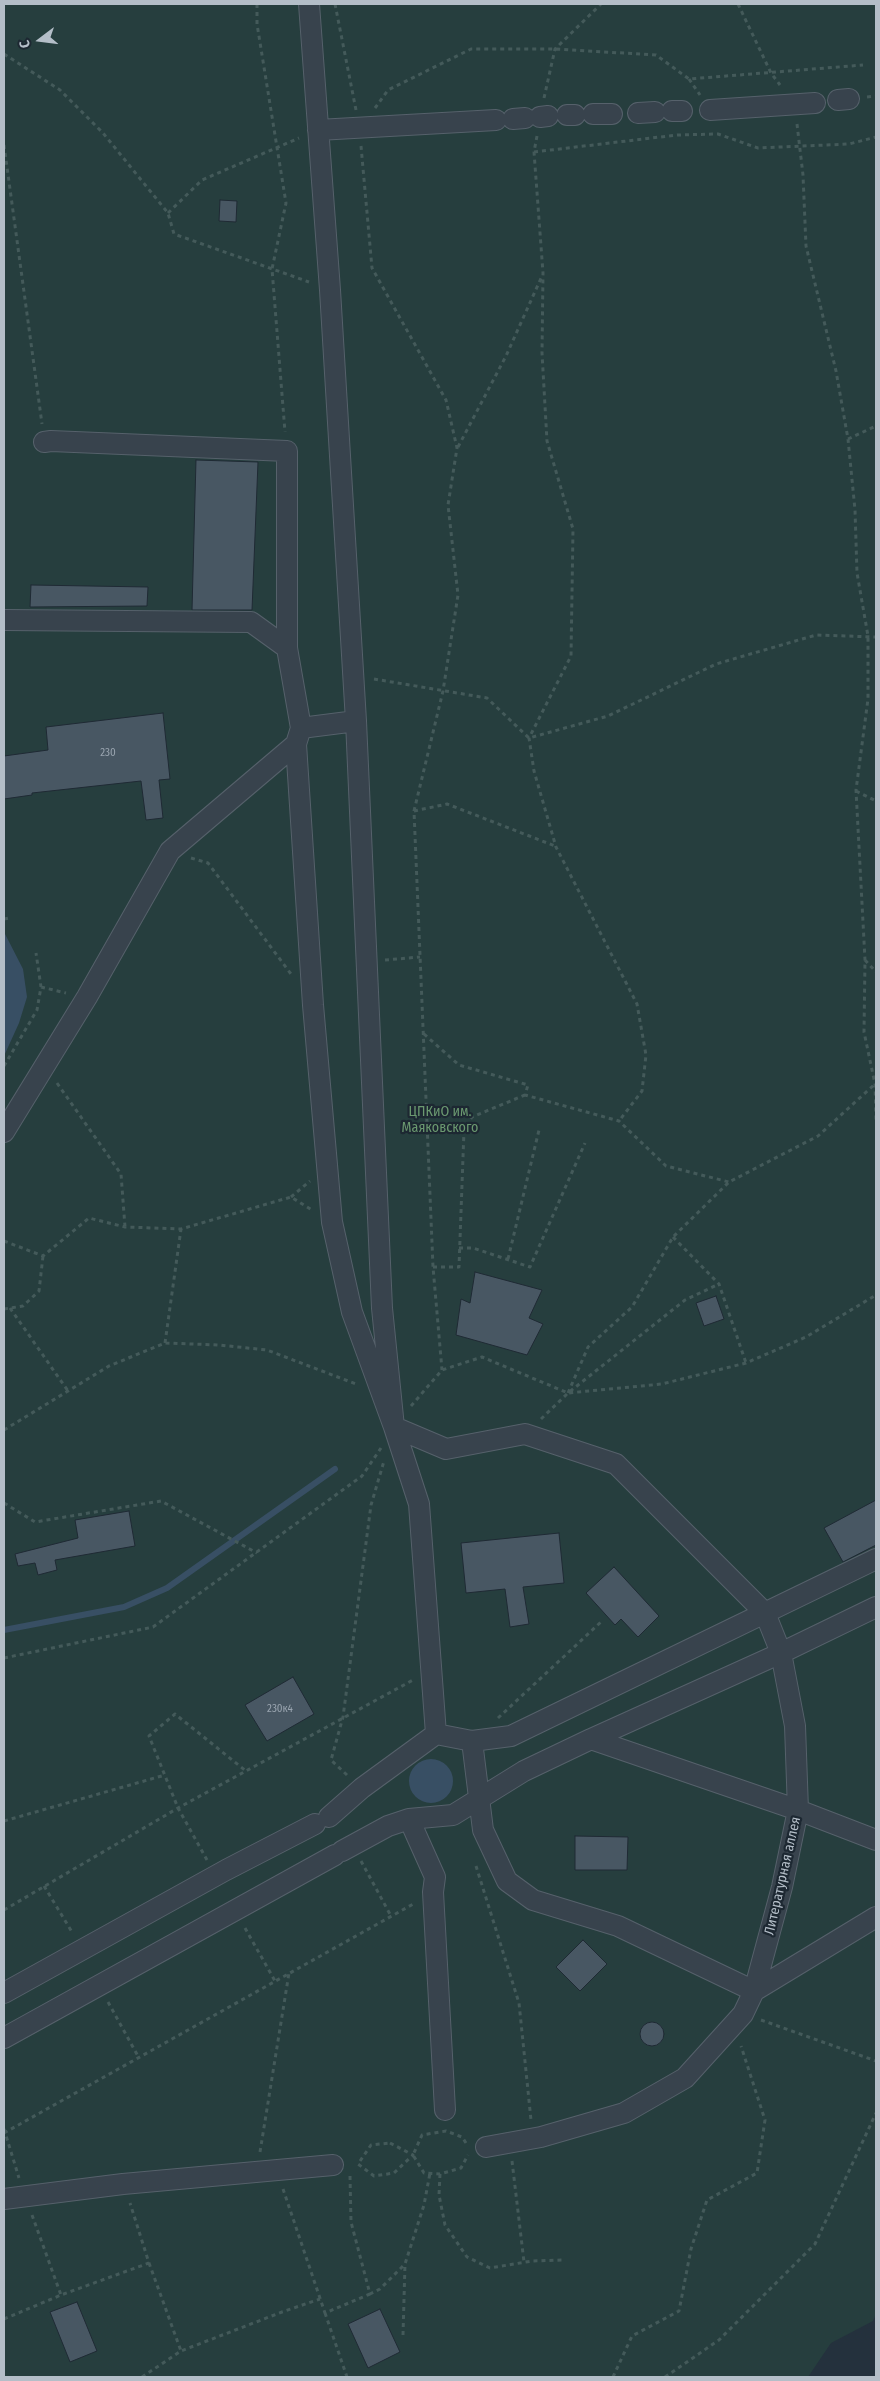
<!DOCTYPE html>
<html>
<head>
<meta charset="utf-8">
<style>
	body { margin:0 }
	#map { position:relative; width:880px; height:2381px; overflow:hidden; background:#24313d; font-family:"Fira Sans Condensed",sans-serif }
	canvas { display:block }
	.frame { position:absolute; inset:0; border:5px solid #b4bec8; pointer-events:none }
	.north { position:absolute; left:15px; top:15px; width:50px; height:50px; -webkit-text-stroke:4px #1d2832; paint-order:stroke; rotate:255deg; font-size:14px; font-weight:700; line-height:20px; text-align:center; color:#b4bec8 }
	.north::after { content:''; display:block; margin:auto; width:18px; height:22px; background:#b4bec8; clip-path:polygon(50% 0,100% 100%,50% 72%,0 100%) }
</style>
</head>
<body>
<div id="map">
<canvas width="880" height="2381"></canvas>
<div class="frame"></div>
<div class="north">С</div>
</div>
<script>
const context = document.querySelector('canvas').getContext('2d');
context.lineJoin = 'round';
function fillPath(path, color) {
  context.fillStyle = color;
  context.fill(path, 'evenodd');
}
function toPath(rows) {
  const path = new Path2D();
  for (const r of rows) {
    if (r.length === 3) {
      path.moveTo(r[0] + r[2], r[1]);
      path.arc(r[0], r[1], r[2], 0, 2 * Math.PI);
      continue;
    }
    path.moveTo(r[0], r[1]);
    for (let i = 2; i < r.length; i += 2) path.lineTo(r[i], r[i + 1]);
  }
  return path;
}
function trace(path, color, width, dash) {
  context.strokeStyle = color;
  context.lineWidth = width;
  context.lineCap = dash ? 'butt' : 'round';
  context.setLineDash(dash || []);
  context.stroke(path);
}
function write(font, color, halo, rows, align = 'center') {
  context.font = font + ' "Fira Sans Condensed",sans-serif';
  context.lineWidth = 4.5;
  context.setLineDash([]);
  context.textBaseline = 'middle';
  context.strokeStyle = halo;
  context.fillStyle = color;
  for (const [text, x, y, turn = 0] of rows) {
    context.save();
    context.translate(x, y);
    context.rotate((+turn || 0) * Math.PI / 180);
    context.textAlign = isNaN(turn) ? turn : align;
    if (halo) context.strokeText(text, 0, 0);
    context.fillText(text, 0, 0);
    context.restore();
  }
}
fillPath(toPath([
	[4,4,876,4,876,2314,873,2321,831,2343,808,2377,4,2377]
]), '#263e3e');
fillPath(toPath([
	[4,932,23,969,27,997,19,1023,4,1056],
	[431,1781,22]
]), '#384f64');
trace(toPath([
	[4,1630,124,1607,167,1588,335,1469]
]), '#384f64', 6);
const building = toPath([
	[220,200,237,201,236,222,219,221,220,200],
	[196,460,258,462,252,610,192,610,196,460],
	[31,585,148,587,147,606,30,607,31,585],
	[163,713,170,779,159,780,163,818,146,820,141,781,32,793,32,795,4,799,4,756,48,750,46,727,163,713],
	[475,1272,542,1290,529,1318,543,1324,527,1355,456,1335,461,1299,470,1303,475,1272],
	[716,1296,724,1319,704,1326,696,1303,716,1296],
	[876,1500,876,1545,843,1562,824,1528,876,1500],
	[129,1511,135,1546,55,1560,57,1570,38,1575,35,1563,18,1566,15,1554,78,1538,75,1520,129,1511],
	[559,1533,564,1583,523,1587,529,1624,510,1627,505,1589,466,1593,461,1543,559,1533],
	[614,1567,659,1616,638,1637,621,1619,615,1625,586,1593,614,1567],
	[293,1677,314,1714,267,1741,245,1705,293,1677],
	[575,1836,628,1837,627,1870,575,1870,575,1836],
	[583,1940,607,1964,580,1991,556,1967,583,1940],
	[652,2034,12],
	[77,2302,97,2351,70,2362,50,2312,77,2302],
	[380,2309,400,2352,368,2368,348,2324,380,2309]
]);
fillPath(building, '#485763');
trace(building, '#1f2a34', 1);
const minor = toPath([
	[309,4,330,290,356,721,382,1308,394,1427,419,1504,436,1734],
	[838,100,849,99],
	[710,110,815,103],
	[672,111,682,111],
	[638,113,655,112],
	[593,114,612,114],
	[567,115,575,115],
	[540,117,548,116],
	[513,119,525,118],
	[318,130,496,120],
	[44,442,51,441,287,451,287,648],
	[4,620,251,622,287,648,301,728,296,744,313,1005,332,1222,352,1312,394,1427,446,1449,525,1434,616,1464,765,1613,781,1653,795,1726,798,1810,782,1887,754,1991,743,2014,685,2078,624,2113,541,2137,486,2147],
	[301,728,356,721],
	[4,1132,87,997,170,851,296,744],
	[591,1739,781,1653,876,1607],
	[472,1741,483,1830,507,1881,533,1900,618,1926,754,1991,876,1917],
	[329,1817,362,1788,436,1734,472,1741,511,1736,876,1559],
	[409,1819,435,1877,433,1892,445,2110],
	[342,1851,388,1826,409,1819,453,1815,524,1771,591,1739,798,1810,876,1840],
	[4,1993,226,1870,315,1824],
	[4,2038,335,1855],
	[4,2199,123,2184,333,2165]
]);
trace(minor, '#56616b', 22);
trace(toPath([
	[257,4,257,24,286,203,272,269,285,432],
	[335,4,356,110],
	[738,4,771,73,780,85],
	[4,54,60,90,103,133,168,213,174,234,309,282],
	[689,79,700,95],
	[867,97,876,96],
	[544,98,555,49,601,4],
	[375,108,388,90,471,49,555,49,656,55,689,79,863,65],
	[797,124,803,175,806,246,836,371,848,439,855,510,857,573,868,636,868,699,856,790,865,960,864,1032,875,1084,876,1120],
	[537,136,534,152,543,273,542,353,547,441,573,529,571,656,529,738,534,771,556,847,637,1004,646,1055,642,1091,619,1121],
	[4,145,42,424],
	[361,146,372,268,446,400,457,448,448,505,458,595,443,691,414,811,433,1267,442,1370],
	[534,152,677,135,718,134,758,148,849,144,876,137],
	[168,213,202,180,299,138],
	[848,439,876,426],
	[458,447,506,356,542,276],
	[374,679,487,698,529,738,608,716,716,664,816,635,876,637],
	[856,791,876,801],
	[414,811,447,804,555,846],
	[191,858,208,863,291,974],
	[4,919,9,918],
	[385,960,420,957],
	[865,960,876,972],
	[41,987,66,993],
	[424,1034,459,1065,528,1085,525,1095,619,1121,666,1166,729,1182],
	[4,1066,37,1010,41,987,36,953],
	[57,1083,121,1174,125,1227],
	[291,1197,310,1181],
	[673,1237,719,1284,746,1363],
	[4,1241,43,1256,89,1218,125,1227,181,1229,291,1197,312,1210],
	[459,1248,473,1248,530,1267,585,1143],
	[508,1259,539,1130],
	[433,1267,459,1267,464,1130,472,1117,525,1095],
	[10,1308,68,1391],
	[4,1309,23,1306,39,1291,43,1256],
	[165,1343,181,1229],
	[568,1393,588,1347,632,1307,673,1237,729,1182,818,1136,875,1084],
	[411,1406,442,1370,482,1357,568,1393,662,1384,746,1363,806,1337,876,1295],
	[541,1419,568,1393,685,1300,719,1284],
	[4,1430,109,1366,165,1343,219,1345,267,1350,356,1384],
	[4,1503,35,1522,161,1501,257,1553],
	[4,1658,153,1627,362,1476,381,1448],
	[498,1718,602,1621],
	[347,1775,331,1760,343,1717,371,1505,384,1461],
	[4,1821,165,1775],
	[207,1860,178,1808,149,1736,175,1714,246,1771],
	[361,1861,391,1916],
	[476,1866,519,2003,531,2120],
	[44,1886,72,1932],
	[4,1910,178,1808,413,1680],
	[245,1928,275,1981],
	[108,2002,139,2058],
	[761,2020,876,2061],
	[4,2129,19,2178],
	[4,2133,415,1903],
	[390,2143,413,2155,394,2173,374,2176,358,2164,371,2145,390,2143],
	[466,2143,462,2137,446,2131,422,2135,413,2155,424,2173,440,2174,461,2168,468,2155],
	[260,2152,289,1973],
	[512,2161,524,2262],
	[440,2174,439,2195,445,2225,467,2257,490,2268,532,2261,562,2260],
	[350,2176,351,2222,370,2294,380,2289,405,2264],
	[283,2189,325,2313,370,2294],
	[32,2215,61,2295],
	[149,2263,181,2351],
	[325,2313,347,2377],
	[4,2319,61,2295,149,2263,130,2203],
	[403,2335,405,2264,424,2205,430,2173],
	[142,2377,181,2351,282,2312,320,2299],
	[613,2377,632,2336,679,2311,691,2249,707,2200,757,2173,765,2120,741,2046],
	[665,2377,719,2340,815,2244,876,2113]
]), '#445a5a', 3, [4, 4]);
trace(minor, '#38434d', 20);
write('11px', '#99a4af', null, [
	["230",108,753],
	["230к4",280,1709]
]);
write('14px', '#6b9970', '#1d2832', [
	["ЦПКиО им.",440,1112],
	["Маяковского",440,1128]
]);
write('14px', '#b4bec8', '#1d2832', [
	["Литературная аллея",783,1876,-77]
]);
</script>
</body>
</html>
